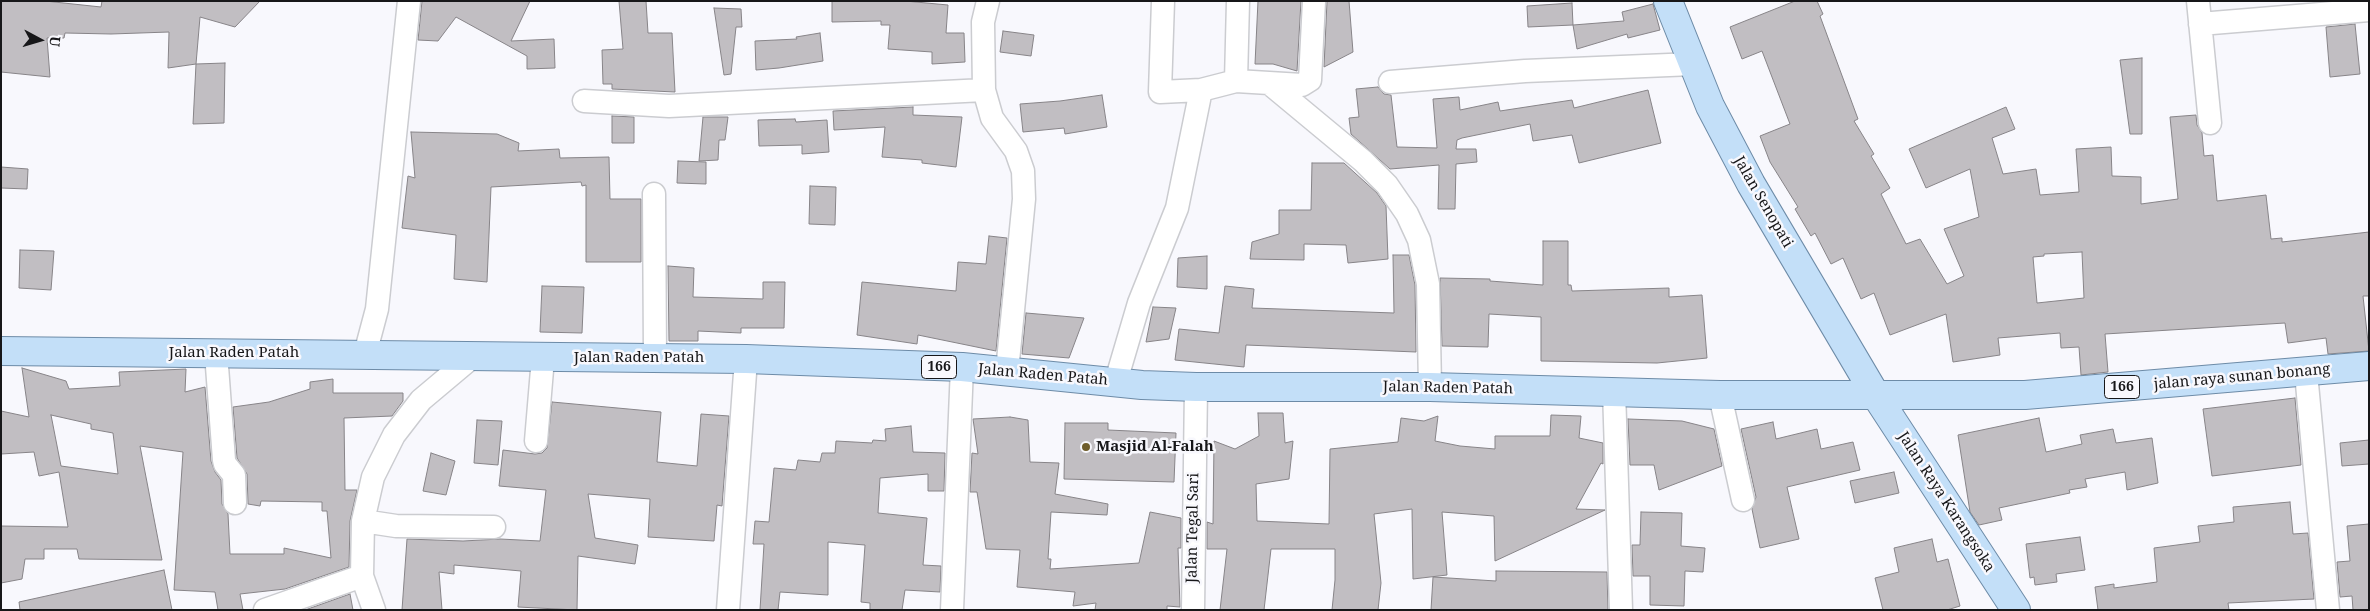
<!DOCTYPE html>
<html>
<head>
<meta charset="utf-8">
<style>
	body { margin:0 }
	#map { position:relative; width:2370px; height:611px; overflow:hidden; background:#f8f8fd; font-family:"Noto Serif",serif }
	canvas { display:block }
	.frame { position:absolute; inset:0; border:2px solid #171719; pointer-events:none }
	.north { position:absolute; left:15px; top:15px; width:50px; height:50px; -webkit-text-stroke:4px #f8f8fd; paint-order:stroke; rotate:96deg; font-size:14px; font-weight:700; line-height:20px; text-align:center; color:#171719 }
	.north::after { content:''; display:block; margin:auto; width:18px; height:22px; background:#171719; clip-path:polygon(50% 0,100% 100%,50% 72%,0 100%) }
</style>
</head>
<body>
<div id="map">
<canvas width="2370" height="611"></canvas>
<div class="frame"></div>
<div class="north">U</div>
</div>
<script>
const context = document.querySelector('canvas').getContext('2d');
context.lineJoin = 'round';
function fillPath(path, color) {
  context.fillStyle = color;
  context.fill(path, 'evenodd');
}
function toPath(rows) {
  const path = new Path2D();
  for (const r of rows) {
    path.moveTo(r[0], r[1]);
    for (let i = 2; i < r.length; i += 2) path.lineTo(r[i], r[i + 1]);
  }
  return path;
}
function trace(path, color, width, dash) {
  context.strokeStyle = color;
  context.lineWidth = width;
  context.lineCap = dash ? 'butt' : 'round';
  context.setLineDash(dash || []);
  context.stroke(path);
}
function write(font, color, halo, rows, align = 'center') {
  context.font = font + ' "Noto Serif",serif';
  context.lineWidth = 5;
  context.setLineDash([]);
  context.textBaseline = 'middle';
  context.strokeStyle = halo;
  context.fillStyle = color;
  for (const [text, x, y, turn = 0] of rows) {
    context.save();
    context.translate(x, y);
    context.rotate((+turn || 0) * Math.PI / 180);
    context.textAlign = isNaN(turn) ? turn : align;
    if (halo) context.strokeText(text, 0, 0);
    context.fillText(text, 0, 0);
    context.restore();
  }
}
const building = toPath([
	[1,1,45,1,101,7,102,1,260,1,235,27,200,17,196,64,168,68,169,32,111,34,65,33,64,38,47,38,50,77,1,72,1,1],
	[422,1,530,1,511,41,554,39,555,68,527,69,527,56,456,17,438,41,418,40,422,1],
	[619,1,646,1,648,33,672,33,675,92,612,89,612,84,603,84,602,50,623,49,619,1],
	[832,1,905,1,948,5,946,33,964,33,965,62,932,64,932,52,888,49,890,25,881,25,881,21,832,22,832,1],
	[1258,1,1301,1,1297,71,1273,64,1255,64,1258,1],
	[1327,1,1349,1,1353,52,1324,67,1327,1],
	[1795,1,1817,1,1823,14,1820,16,1858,119,1854,121,1874,154,1871,156,1890,188,1881,194,1906,244,1920,239,1947,284,1964,276,1944,229,1979,217,1970,169,1926,188,1909,149,2006,107,2015,129,1992,138,2003,174,2036,169,2040,195,2079,192,2076,149,2111,147,2112,176,2141,177,2141,204,2178,199,2170,117,2196,115,2197,125,2202,133,2204,156,2213,155,2217,201,2266,195,2271,239,2282,238,2282,242,2369,232,2369,296,2363,296,2369,351,2328,354,2326,338,2288,343,2285,323,2105,334,2108,372,2081,375,2079,347,2061,348,2060,333,1998,338,2000,355,1953,362,1946,314,1890,335,1874,293,1861,299,1843,258,1831,264,1815,233,1811,236,1795,209,1798,207,1770,162,1760,136,1790,124,1762,51,1742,59,1730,27,1795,1],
	[2082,252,2084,298,2037,303,2033,257,2044,256,2044,254,2082,252],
	[1572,3,1573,25,1528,27,1527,6,1572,3],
	[1653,4,1660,30,1628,38,1627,34,1577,49,1573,25,1624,21,1622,12,1653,4],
	[714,8,741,9,742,27,736,27,731,74,724,75,714,8],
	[2355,24,2360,74,2330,77,2326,27,2355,24],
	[1003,31,1034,35,1031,56,1000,52,1003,31],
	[820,33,823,61,779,68,756,70,755,41,797,39,796,37,820,33],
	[2142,58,2142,134,2130,134,2120,60,2142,58],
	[225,63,224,123,193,124,196,64,225,63],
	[1378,87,1384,94,1391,95,1397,147,1437,148,1433,99,1459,97,1460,110,1498,102,1500,111,1572,100,1574,108,1648,90,1661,143,1579,163,1572,135,1533,141,1530,124,1462,138,1457,140,1456,149,1476,149,1477,162,1456,164,1455,209,1438,209,1439,165,1390,169,1351,134,1349,118,1359,117,1356,89,1378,87],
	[1102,95,1107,127,1065,134,1064,128,1023,132,1020,104,1060,101,1102,95],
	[913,107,913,115,962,117,956,167,922,163,922,160,882,157,885,127,834,130,833,111,913,107],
	[612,116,634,117,634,143,612,143,612,116],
	[703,117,728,117,725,140,719,140,718,160,699,161,703,117],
	[795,119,796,122,827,120,829,152,802,154,802,145,759,146,758,120,795,119],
	[411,132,497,134,519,143,518,151,559,149,560,158,609,157,610,199,641,199,641,262,586,262,586,185,582,186,581,182,491,187,487,282,454,279,456,235,402,228,408,176,415,178,411,132],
	[678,161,706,162,706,184,677,183,678,161],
	[1312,163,1344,163,1377,193,1386,206,1388,259,1348,263,1346,245,1304,244,1304,260,1250,259,1252,242,1279,234,1279,210,1311,210,1312,163],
	[1,167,28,169,27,189,1,188,1,167],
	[810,186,836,187,835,225,809,224,810,186],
	[989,236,1007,238,996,351,918,335,917,344,857,335,862,282,956,291,958,262,986,264,989,236],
	[1543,241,1568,241,1568,285,1571,285,1572,291,1669,288,1669,297,1702,295,1707,358,1657,363,1541,361,1541,317,1489,314,1488,347,1442,346,1440,278,1490,279,1490,281,1543,285,1543,241],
	[20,250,54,251,51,290,19,288,20,250],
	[1393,255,1409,255,1415,285,1416,352,1246,345,1244,367,1175,360,1179,329,1219,333,1225,286,1254,289,1252,308,1394,313,1393,255],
	[1207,256,1207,289,1177,287,1178,258,1207,256],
	[668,266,694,268,693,297,763,299,763,282,785,282,784,328,741,328,741,333,698,331,698,341,669,341,668,266],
	[542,286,584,287,582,333,540,332,542,286],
	[1153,307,1176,308,1169,339,1146,342,1153,307],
	[1026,313,1084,318,1069,358,1022,354,1026,313],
	[22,368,66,381,69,389,120,386,119,372,186,369,185,392,205,387,211,461,215,472,221,480,222,504,228,514,230,554,284,554,284,548,331,558,327,511,322,511,322,502,261,501,260,506,248,504,247,474,237,458,233,407,269,402,310,389,310,382,333,379,333,393,403,393,403,401,392,416,344,418,345,490,357,490,350,521,349,567,285,589,240,594,243,610,218,610,215,592,174,590,183,452,140,446,162,560,79,559,77,549,44,549,44,559,25,559,22,579,1,583,1,526,68,527,59,472,39,476,34,452,1,454,1,411,29,417,22,368],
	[51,415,91,424,91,429,113,433,118,474,61,466,51,415],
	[2295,398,2301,465,2212,476,2203,409,2295,398],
	[552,402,661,412,657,462,697,466,701,414,729,416,722,506,717,505,714,541,648,537,650,499,588,494,595,538,638,545,635,564,578,556,577,610,518,607,521,571,454,565,454,574,439,572,442,610,402,610,407,539,463,541,500,539,540,541,546,490,499,486,503,450,535,454,542,453,547,448,552,402],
	[1258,413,1283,413,1285,443,1293,441,1289,479,1256,484,1257,521,1329,524,1330,449,1398,442,1401,418,1424,421,1438,416,1435,441,1460,446,1495,449,1495,436,1550,436,1551,415,1581,416,1579,438,1603,443,1603,464,1601,463,1576,509,1605,510,1495,561,1494,516,1442,512,1447,575,1413,579,1412,509,1374,514,1381,583,1378,610,1332,610,1335,580,1335,549,1271,549,1264,610,1220,610,1227,549,1207,549,1207,522,1213,524,1214,441,1235,449,1259,436,1258,413],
	[1010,417,1028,420,1030,462,1059,463,1055,494,1108,504,1107,515,1051,512,1048,559,1051,559,1050,569,1139,563,1150,512,1181,518,1181,548,1178,548,1180,607,1167,606,1167,610,1095,610,1096,603,1073,606,1075,592,1017,587,1020,550,986,549,977,492,970,492,972,453,978,454,973,419,1010,417],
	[2039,418,2046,452,2082,444,2080,435,2113,429,2116,443,2152,438,2158,483,2127,490,2125,472,2085,479,2087,487,2069,490,2070,493,1999,508,2002,520,1979,525,1970,512,1958,435,2039,418],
	[1628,419,1682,421,1714,429,1722,466,1659,490,1654,465,1630,465,1628,419],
	[477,420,502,421,498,465,474,463,477,420],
	[1773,422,1776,439,1817,429,1821,449,1853,442,1860,470,1787,487,1799,539,1760,548,1752,509,1756,497,1741,429,1773,422],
	[1065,423,1108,423,1108,430,1176,433,1174,482,1064,479,1065,423],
	[911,426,913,452,945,453,944,491,928,491,928,474,880,478,878,513,927,518,923,565,941,566,940,592,905,590,902,610,870,610,870,603,861,602,865,545,828,542,828,595,780,592,778,610,760,610,764,544,753,544,755,521,769,522,774,468,796,470,798,460,820,462,822,453,835,453,836,441,872,443,873,440,886,441,885,429,911,426],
	[2369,440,2369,464,2342,466,2340,443,2369,440],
	[431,453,455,461,446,495,423,491,431,453],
	[1894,472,1899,493,1855,503,1850,481,1894,472],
	[2290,502,2293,534,2308,533,2314,599,2228,603,2229,610,2098,610,2095,587,2114,584,2114,588,2157,582,2154,548,2200,542,2198,526,2234,522,2233,507,2290,502],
	[1641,512,1682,513,1681,546,1705,548,1703,572,1685,571,1684,606,1650,605,1650,576,1633,576,1632,545,1640,545,1641,512],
	[2369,524,2369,610,2353,610,2352,596,2340,597,2337,562,2350,561,2347,526,2369,524],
	[2080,537,2085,570,2056,574,2057,582,2035,585,2034,577,2030,578,2026,544,2080,537],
	[1932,539,1937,562,1948,559,1960,606,1947,610,1883,610,1875,578,1899,572,1894,548,1932,539],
	[164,570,172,610,20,610,19,602,164,570],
	[1496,571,1607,572,1608,610,1431,610,1433,577,1496,581,1496,571],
	[350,594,353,610,305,610,350,594]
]);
fillPath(building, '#c1bec2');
trace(building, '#878488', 1);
const minor = toPath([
	[988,1,983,22,984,90,992,118,1016,151,1023,171,1024,199,1007,371],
	[1163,1,1160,92,1201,90,1236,81,1302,85,1310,80,1314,1],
	[2198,1,2210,123],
	[2200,24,2369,10],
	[1236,81,1238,1],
	[1390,82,1525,71,1693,64],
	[1269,83,1363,161,1387,185,1407,214,1419,240,1428,284,1430,387],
	[584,101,669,106,984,90],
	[654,194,655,357],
	[216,353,224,460,225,464,234,475,235,503],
	[365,354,377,309,409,1],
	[2306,373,2328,610],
	[1116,381,1139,303,1177,208,1201,90],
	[1614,390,1621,610],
	[1720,395,1743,500],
	[536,441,543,358],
	[363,521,396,526,494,527],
	[265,610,362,576],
	[374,610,362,576,363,521,373,477,394,435,421,400,471,358],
	[728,610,746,359],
	[952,610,962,367],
	[1193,610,1196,387]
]);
const major = toPath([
	[1668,1,1710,106,1751,184,1875,394,2016,610],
	[1,351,746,359,962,367,1142,385,1196,387,1430,387,1720,395,2025,395,2369,366]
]);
trace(minor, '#cbccd0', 25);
trace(major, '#6d8ba7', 30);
trace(minor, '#fff', 22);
trace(major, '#c3dff8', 28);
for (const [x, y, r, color] of [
	[1086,447,5,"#6e5c2a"]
]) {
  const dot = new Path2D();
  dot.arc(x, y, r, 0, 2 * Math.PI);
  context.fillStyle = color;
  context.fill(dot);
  trace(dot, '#f8f8fd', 2);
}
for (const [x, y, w] of [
	[939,367,35],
	[2122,387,35]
]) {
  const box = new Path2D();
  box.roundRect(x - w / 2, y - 11.5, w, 23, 4);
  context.fillStyle = '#f8f8fd';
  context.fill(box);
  trace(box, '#171719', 1);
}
write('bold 14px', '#171719', null, [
	["166",939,367],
	["166",2122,387]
]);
write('15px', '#171719', '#f8f8fd', [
	["Jalan Senopati",1763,202,60],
	["Jalan Raden Patah",234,353],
	["Jalan Raden Patah",639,358],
	["Jalan Raden Patah",1043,375,5],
	["jalan raya sunan bonang",2242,377,-5],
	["Jalan Raden Patah",1448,388,1],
	["Jalan Raya Karangsoka",1946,502,57],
	["Jalan Tegal Sari",1193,528,-89]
]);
write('bold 15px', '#171719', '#f8f8fd', [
	["Masjid Al-Falah",1096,447]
], 'left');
</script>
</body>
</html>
